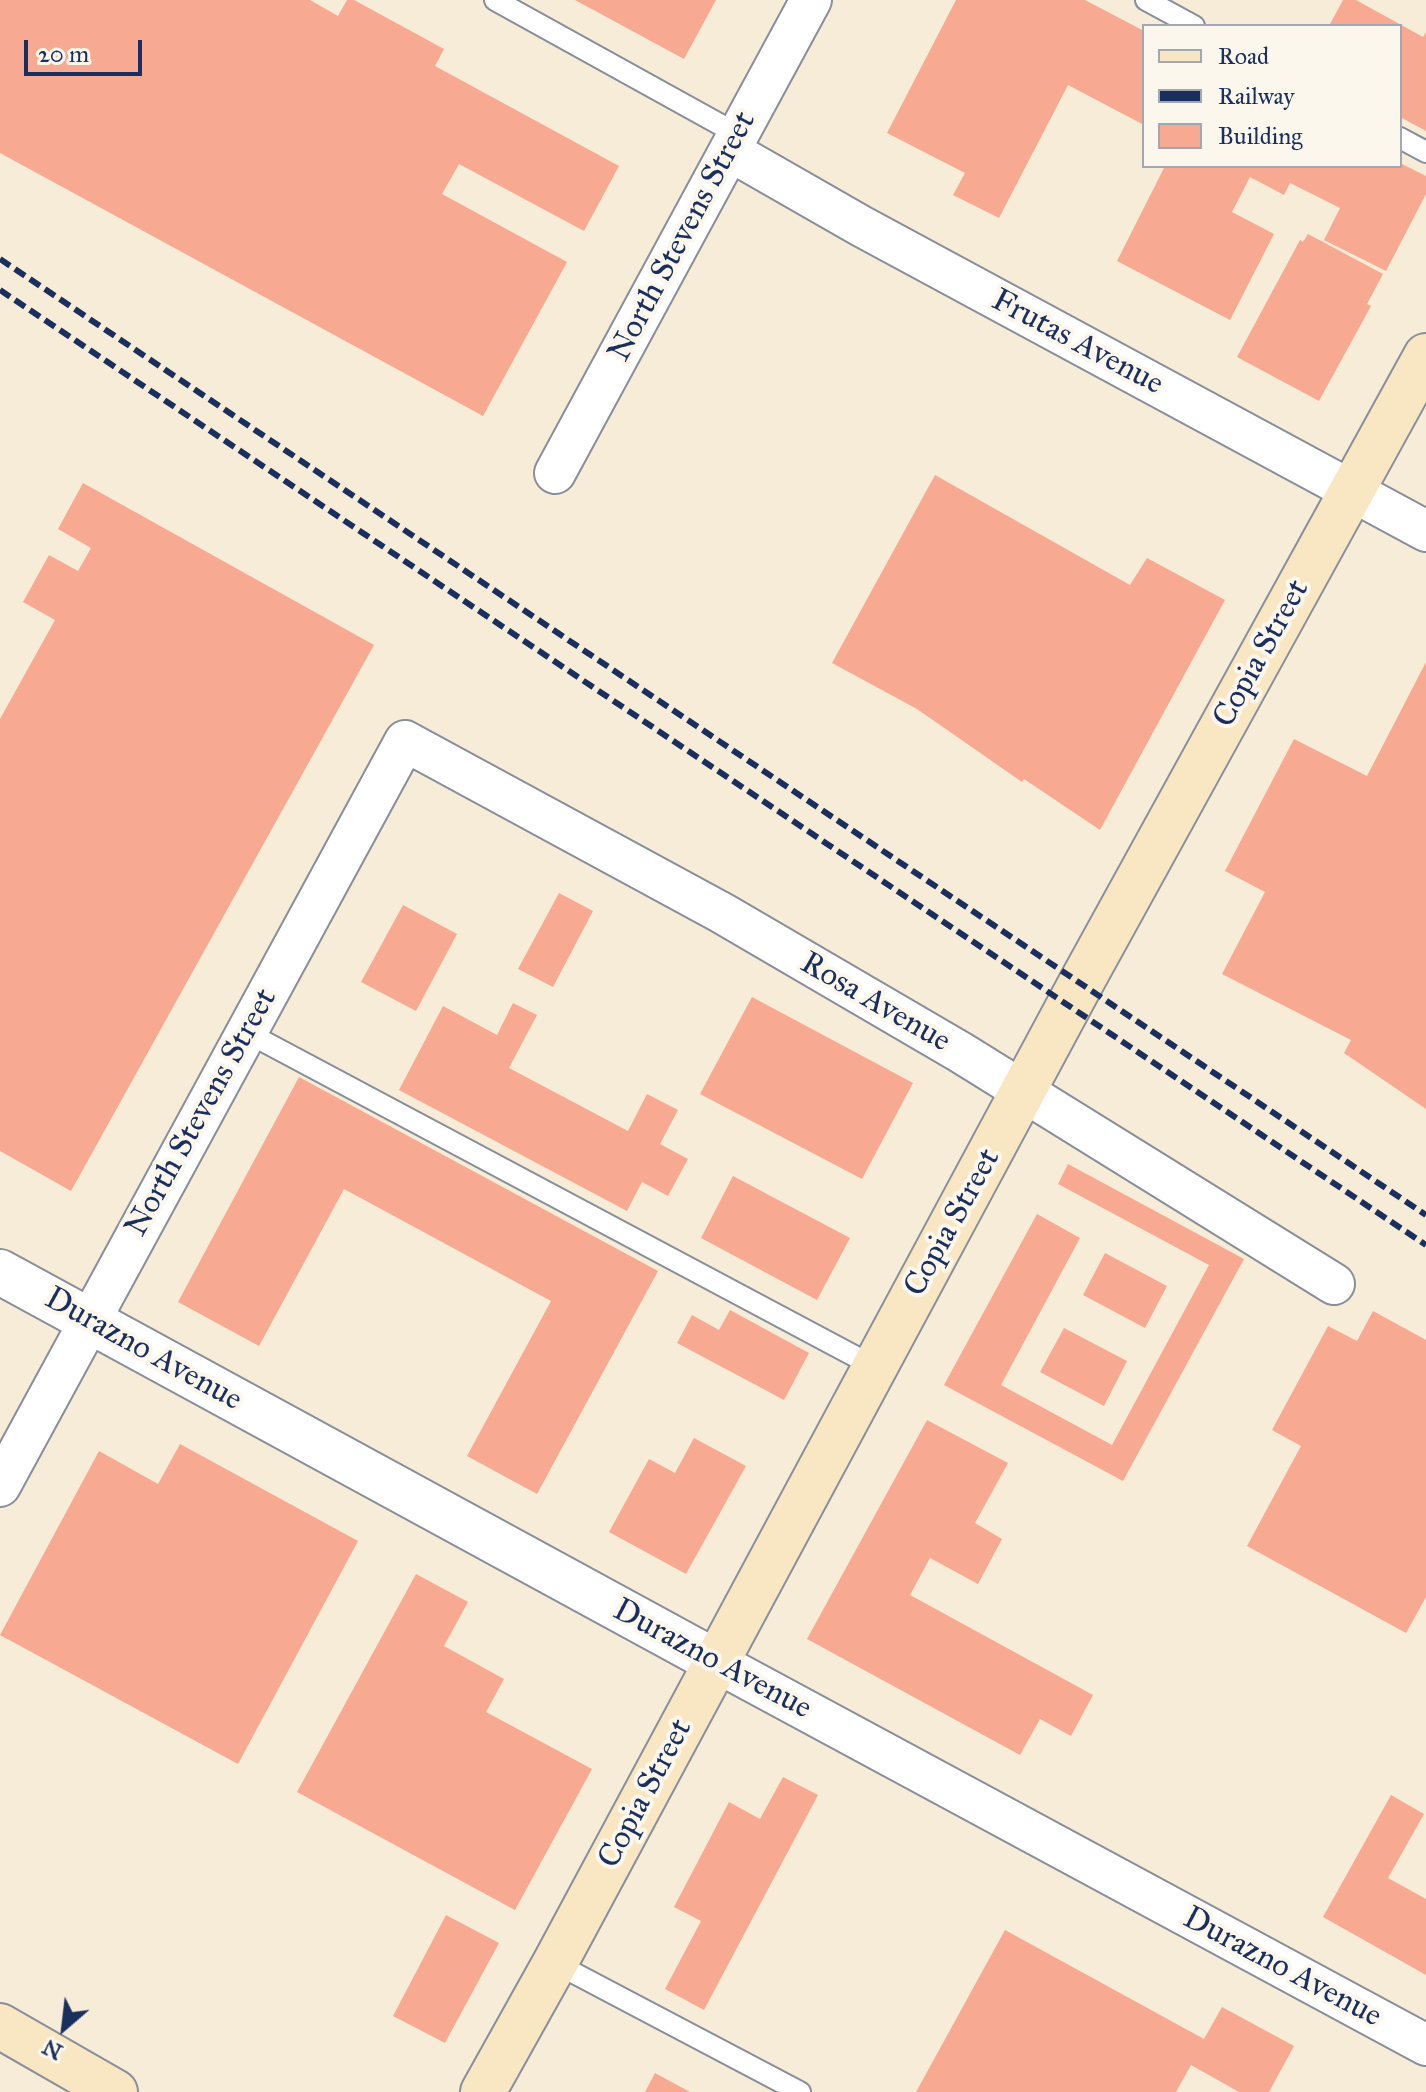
<!DOCTYPE html>
<html>
<head>
<meta charset="utf-8">
<style>
	body { margin:0 }
	#map { position:relative; width:1426px; height:2092px; overflow:hidden; background:#f6ecd7; font-family:"IM FELL Great Primer",serif }
	canvas { display:block }
	.legend { position:absolute; left:1142px; top:24px; width:260px; height:144px; box-sizing:border-box; background:#fbf7ec; border:2px solid #a1a7b3; margin:0; padding:10px 14px; list-style:none; font-size:24px; color:#1b2f5e }
	.legend li { display:flex; align-items:center; gap:16px; height:40px }
	.legend b { width:40px; border:2px solid #a1a7b3 }
	.north { position:absolute; left:24px; top:1988px; width:80px; height:80px; -webkit-text-stroke:6px #fbf7ec; paint-order:stroke; rotate:208deg; font-size:22px; font-weight:700; line-height:32px; text-align:center; color:#1b2f5e }
	.north::after { content:''; display:block; margin:auto; width:28px; height:36px; background:#1b2f5e; clip-path:polygon(50% 0,100% 100%,50% 72%,0 100%) }
	.scale { position:absolute; left:24px; top:40px; width:118px; height:36px; box-sizing:border-box; border:4px solid #1b2f5e; border-top:0; padding-left:10px; font-size:24px; line-height:28px; white-space:nowrap; color:#1b2f5e; -webkit-text-stroke:6px #fbf7ec; paint-order:stroke }
</style>
</head>
<body>
<div id="map">
<canvas width="1426" height="2092"></canvas>
<ul class="legend">
<li><b style="height:10px;background:#f9e7c3"></b>Road</li>
<li><b style="height:10px;background:#1b2f5e"></b>Railway</li>
<li><b style="height:22px;background:#f7aa91"></b>Building</li>
</ul>
<div class="north">N</div>
<div class="scale">20 m</div>
</div>
<script>
const context = document.querySelector('canvas').getContext('2d');
context.lineJoin = 'round';
function fillPath(path, color) {
  context.fillStyle = color;
  context.fill(path, 'evenodd');
}
function toPath(rows) {
  const path = new Path2D();
  for (const r of rows) {
    path.moveTo(r[0], r[1]);
    for (let i = 2; i < r.length; i += 2) path.lineTo(r[i], r[i + 1]);
  }
  return path;
}
function trace(path, color, width, dash) {
  context.strokeStyle = color;
  context.lineWidth = width;
  context.lineCap = dash ? 'butt' : 'round';
  context.setLineDash(dash || []);
  context.stroke(path);
}
function write(font, color, halo, rows, align = 'center') {
  context.font = font + ' "IM FELL Great Primer",serif';
  context.lineWidth = 8;
  context.setLineDash([]);
  context.textBaseline = 'middle';
  context.strokeStyle = halo;
  context.fillStyle = color;
  for (const [text, x, y, turn = 0] of rows) {
    context.save();
    context.translate(x, y);
    context.rotate((+turn || 0) * Math.PI / 180);
    context.textAlign = isNaN(turn) ? turn : align;
    if (halo) context.strokeText(text, 0, 0);
    context.fillText(text, 0, 0);
    context.restore();
  }
}
fillPath(toPath([
	[0,0,310,0,338,16,347,0,354,0,444,49,435,66,619,166,584,231,459,164,442,194,567,262,483,416,0,153],
	[575,0,716,0,684,59],
	[956,0,1085,0,1144,31,1144,125,1068,85,999,218,953,195,965,173,887,133],
	[1343,0,1356,0,1423,37,1426,32,1426,131,1400,117,1400,26,1329,26],
	[1400,163,1426,176,1426,194,1386,271,1324,240,1340,208,1290,183,1284,195,1250,177,1232,212,1274,234,1230,320,1117,261,1165,166,1400,166],
	[1308,234,1383,274,1367,304,1371,306,1319,401,1237,357,1300,240,1303,242],
	[935,475,1130,585,1147,558,1225,600,1100,830,1024,779,1022,782,917,709,832,663],
	[83,483,374,645,71,1191,0,1151,0,719,55,620,23,602,49,555,78,571,91,548,58,529],
	[1426,662,1426,1109,1344,1053,1351,1040,1222,974,1265,892,1225,871,1294,739,1367,776],
	[559,893,593,911,553,987,518,969],
	[403,905,457,934,416,1011,361,982],
	[752,997,913,1083,862,1179,700,1094],
	[513,1003,537,1015,509,1068,628,1131,647,1094,678,1110,660,1144,688,1159,668,1196,642,1182,627,1211,399,1090,443,1006,497,1035],
	[299,1077,658,1271,537,1494,467,1456,551,1301,344,1189,259,1346,178,1302],
	[1068,1164,1244,1259,1123,1481,944,1385,1037,1214,1080,1238,1001,1385,1112,1445,1209,1265,1058,1184],
	[733,1176,850,1238,817,1300,701,1238],
	[1105,1253,1167,1286,1145,1328,1083,1295],
	[730,1310,809,1353,784,1400,677,1343,692,1315,719,1330],
	[1373,1311,1426,1340,1426,1597,1406,1633,1247,1546,1301,1446,1272,1430,1328,1326,1357,1341],
	[1064,1328,1127,1361,1104,1406,1040,1372],
	[927,1420,1008,1463,975,1523,1002,1539,978,1584,930,1558,910,1595,1093,1695,1071,1736,1040,1719,1020,1755,807,1639],
	[694,1438,746,1466,686,1574,609,1532,649,1459,675,1473],
	[180,1444,358,1541,238,1764,0,1635,99,1451,158,1484],
	[416,1574,468,1602,444,1646,504,1679,486,1712,592,1769,515,1910,297,1792],
	[783,1777,818,1795,704,2010,665,1989,701,1921,674,1907,729,1802,760,1819],
	[1391,1795,1424,1814,1388,1878,1426,1899,1426,1975,1323,1917],
	[446,1915,499,1943,445,2043,393,2016],
	[1005,1930,1204,2039,1222,2007,1294,2046,1269,2092,1239,2092,1191,2065,1176,2092,916,2092],
	[655,2073,690,2092,645,2092]
]), '#f7aa91');
const service = toPath([
	[495,0,739,135],
	[1146,0,1194,26],
	[1400,138,1426,152],
	[246,1032,875,1367],
	[555,1963,800,2092]
]);
const minor = toPath([
	[730,151,861,226,1426,531],
	[555,473,811,0],
	[0,1486,405,741,722,913,960,1052,1334,1284],
	[716,1662,1426,2045]
]);
const tertiary = toPath([
	[0,1272,716,1662]
]);
const secondary = toPath([
	[0,2026,115,2092],
	[483,2092,555,1963,1081,983,1426,356]
]);
trace(service, '#888e9a', 24);
trace(minor, '#888e9a', 44);
trace(tertiary, '#888e9a', 48);
trace(secondary, '#888e9a', 48);
trace(service, '#fff', 20);
trace(minor, '#fff', 40);
trace(tertiary, '#fff', 44);
trace(secondary, '#f9e7c3', 44);
trace(toPath([
	[0,259,1426,1215],
	[0,290,1426,1245]
]), '#1b2f5e', 6, [12, 6]);
write('32px', '#1b2f5e', '#fbf7ec', [
	["North Stevens Street",683,237,-62],
	["Frutas Avenue",1077,343,28],
	["Copia Street",1262,654,-61],
	["Rosa Avenue",875,1003,30],
	["North Stevens Street",202,1113,-61],
	["Copia Street",953,1223,-61],
	["Durazno Avenue",143,1350,29],
	["Durazno Avenue",712,1660,28],
	["Copia Street",646,1794,-62],
	["Durazno Avenue",1282,1968,28]
]);
</script>
</body>
</html>
